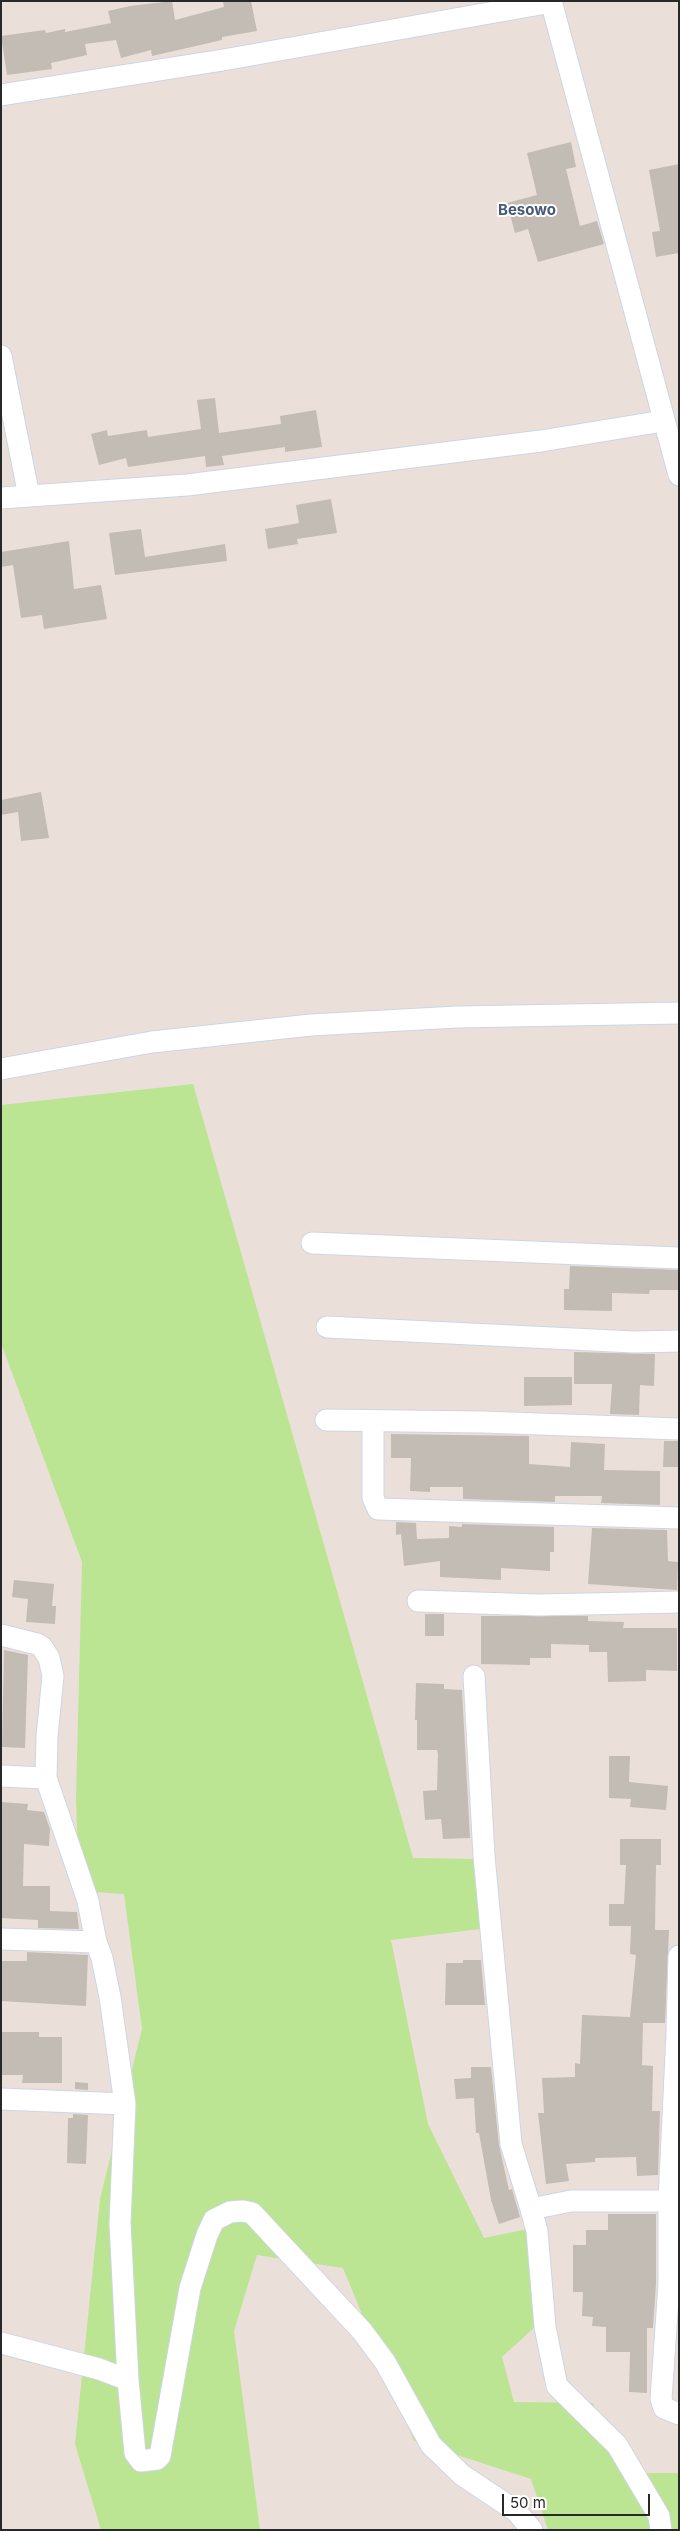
<!DOCTYPE html>
<html>
<head>
<meta charset="utf-8">
<style>
	body { margin:0 }
	#map { position:relative; width:680px; height:2531px; overflow:hidden; background:#ebe0d9; font-family:Inter,sans-serif }
	canvas { display:block }
	.frame { position:absolute; inset:0; border:2px solid #282828; pointer-events:none }
	.scale { position:absolute; left:502px; top:2494px; width:148px; height:22px; box-sizing:border-box; border:2px solid #282828; border-top:0; padding-left:6px; font-size:15px; line-height:18px; white-space:nowrap; color:#282828; -webkit-text-stroke:4px #fff; paint-order:stroke }
</style>
</head>
<body>
<div id="map">
<canvas width="680" height="2531"></canvas>
<div class="frame"></div>
<div class="scale">50 m</div>
</div>
<script>
const context = document.querySelector('canvas').getContext('2d');
context.lineJoin = 'round';
function fillPath(path, color) {
  context.fillStyle = color;
  context.fill(path, 'evenodd');
}
function toPath(rows) {
  const path = new Path2D();
  for (const r of rows) {
    path.moveTo(r[0], r[1]);
    for (let i = 2; i < r.length; i += 2) path.lineTo(r[i], r[i + 1]);
  }
  return path;
}
function trace(path, color, width, dash) {
  context.strokeStyle = color;
  context.lineWidth = width;
  context.lineCap = dash ? 'butt' : 'round';
  context.setLineDash(dash || []);
  context.stroke(path);
}
function write(font, color, halo, rows, align = 'center') {
  context.font = font + ' Inter,sans-serif';
  context.lineWidth = 4;
  context.setLineDash([]);
  context.textBaseline = 'middle';
  context.strokeStyle = halo;
  context.fillStyle = color;
  for (const [text, x, y, turn = 0] of rows) {
    context.save();
    context.translate(x, y);
    context.rotate((+turn || 0) * Math.PI / 180);
    context.textAlign = isNaN(turn) ? turn : align;
    if (halo) context.strokeText(text, 0, 0);
    context.fillText(text, 0, 0);
    context.restore();
  }
}
fillPath(toPath([
	[193,1084,413,1858,473,1859,480,1929,391,1940,428,2124,484,2238,528,2229,537,2325,502,2357,514,2402,593,2403,621,2473,679,2473,679,2530,548,2530,531,2479,414,2441,343,2268,257,2255,234,2331,260,2530,101,2530,75,2444,100,2199,142,2029,124,1894,79,1891,76,1798,82,1562,1,1343,1,1105]
]), '#bbe493');
fillPath(toPath([
	[172,1,175,20,224,7,223,1,251,1,257,31,222,37,222,40,152,56,151,50,121,58,116,40,85,44,87,55,51,63,52,69,7,75,1,36,45,30,46,33,65,29,65,32,111,23,108,11,130,6],
	[571,142,576,167,566,169,580,226,597,221,604,244,538,262,528,229,515,233,507,203,537,195,527,153],
	[679,164,679,253,656,257,652,232,660,231,649,170],
	[215,398,219,433,281,424,280,416,316,410,322,447,285,452,285,447,222,456,224,465,206,467,205,456,128,467,126,458,99,465,91,434,107,430,108,436,147,430,148,437,201,429,197,400],
	[331,499,337,533,297,539,298,544,268,549,265,529,299,523,296,505],
	[141,529,145,557,225,544,227,561,115,575,109,533],
	[69,541,74,589,101,585,107,619,44,629,42,615,21,618,13,565,1,567,1,552],
	[41,792,49,838,21,841,18,812,1,815,1,800],
	[570,1266,679,1270,679,1290,650,1290,649,1294,612,1293,612,1311,564,1310,564,1289,569,1289],
	[574,1352,655,1354,654,1386,640,1385,639,1415,610,1414,612,1384,574,1384],
	[524,1377,572,1377,572,1405,524,1406],
	[391,1434,529,1436,529,1464,570,1467,571,1442,605,1444,604,1470,660,1471,660,1505,601,1503,602,1496,555,1496,555,1502,463,1499,463,1487,430,1487,430,1492,410,1491,411,1458,391,1458],
	[664,1441,679,1441,679,1467,663,1467],
	[396,1522,416,1523,417,1539,449,1538,449,1526,462,1527,462,1524,554,1527,554,1552,550,1552,550,1571,501,1568,501,1580,440,1577,440,1561,404,1566,401,1534,396,1535],
	[592,1528,667,1530,668,1561,678,1562,677,1590,588,1584],
	[14,1580,54,1584,52,1606,56,1606,55,1624,26,1622,28,1599,12,1597],
	[425,1614,444,1614,444,1636,425,1636],
	[481,1616,588,1616,588,1621,624,1622,623,1628,677,1628,677,1671,646,1670,646,1681,608,1682,607,1652,589,1652,589,1645,551,1644,551,1658,530,1658,530,1665,481,1664],
	[4,1650,28,1655,25,1748,2,1747],
	[416,1683,444,1684,444,1689,462,1690,470,1838,443,1839,441,1819,425,1820,423,1791,437,1790,438,1754,437,1750,417,1750,417,1720,415,1720],
	[609,1756,630,1756,629,1782,668,1786,666,1810,630,1807,631,1799,609,1798],
	[1,1802,28,1804,27,1810,44,1812,50,1829,49,1846,24,1844,23,1886,50,1886,50,1911,77,1912,79,1929,38,1928,38,1920,1,1918],
	[620,1839,661,1839,661,1865,656,1865,655,1930,669,1930,665,2023,643,2023,642,2065,653,2066,652,2111,660,2111,658,2175,637,2176,636,2157,595,2158,595,2162,566,2164,569,2181,546,2184,538,2113,544,2113,542,2078,575,2077,575,2063,580,2064,582,2015,630,2017,636,1955,630,1954,631,1926,609,1926,609,1904,624,1904,626,1865,620,1865],
	[27,1952,88,1955,86,2006,1,2001,1,1961,27,1961],
	[463,1960,481,1960,485,2005,445,2005,446,1963,463,1963],
	[1,2032,39,2032,39,2037,62,2037,62,2083,22,2083,23,2075,1,2075],
	[471,2067,491,2067,499,2145,509,2190,512,2189,520,2217,499,2224,491,2200,479,2133,476,2133,474,2098,456,2099,454,2079,471,2078],
	[75,2082,88,2083,88,2090,75,2089],
	[73,2114,88,2115,86,2164,67,2163,68,2118,73,2118],
	[608,2214,656,2214,656,2284,653,2328,647,2328,647,2393,629,2392,630,2352,606,2352,606,2327,592,2326,593,2317,582,2316,583,2292,573,2292,573,2245,586,2245,586,2230,608,2230]
]), '#c2bcb4');
const street = toPath([
	[551,1,679,475],
	[1,95,223,60,552,2],
	[1,356,29,496],
	[1,498,187,485,541,441,663,421],
	[1,1069,152,1042,311,1025,457,1017,679,1013],
	[312,1243,679,1258],
	[327,1327,634,1342,679,1341],
	[326,1420,483,1422,679,1429],
	[373,1421,373,1498,378,1509,679,1518],
	[418,1601,539,1605,679,1602],
	[1,1635,37,1644,42,1647,49,1658,53,1676,47,1736,46,1778],
	[474,1676,484,1856,511,2144,531,2209],
	[1,1776,46,1778,88,1901,96,1942,102,1958,110,1997,125,2104,120,2223,128,2380,135,2453,141,2461,157,2459,160,2456,190,2288,207,2235,214,2220,230,2212,243,2211,252,2213,362,2331,385,2362,431,2445,462,2475,516,2511,532,2530],
	[1,1939,96,1942],
	[679,1956,677,2033,669,2201,669,2284,661,2399,664,2408,679,2414],
	[1,2099,125,2104],
	[1,2343,99,2369,128,2380],
	[661,2530,659,2516,617,2445,557,2386,545,2327,537,2231,531,2209,571,2201,679,2201]
]);
trace(street, '#ced5e2', 23);
trace(street, '#fff', 21);
write('bold 15px', '#475879', '#fff', [
	["Besowo",527,210]
]);
</script>
</body>
</html>
